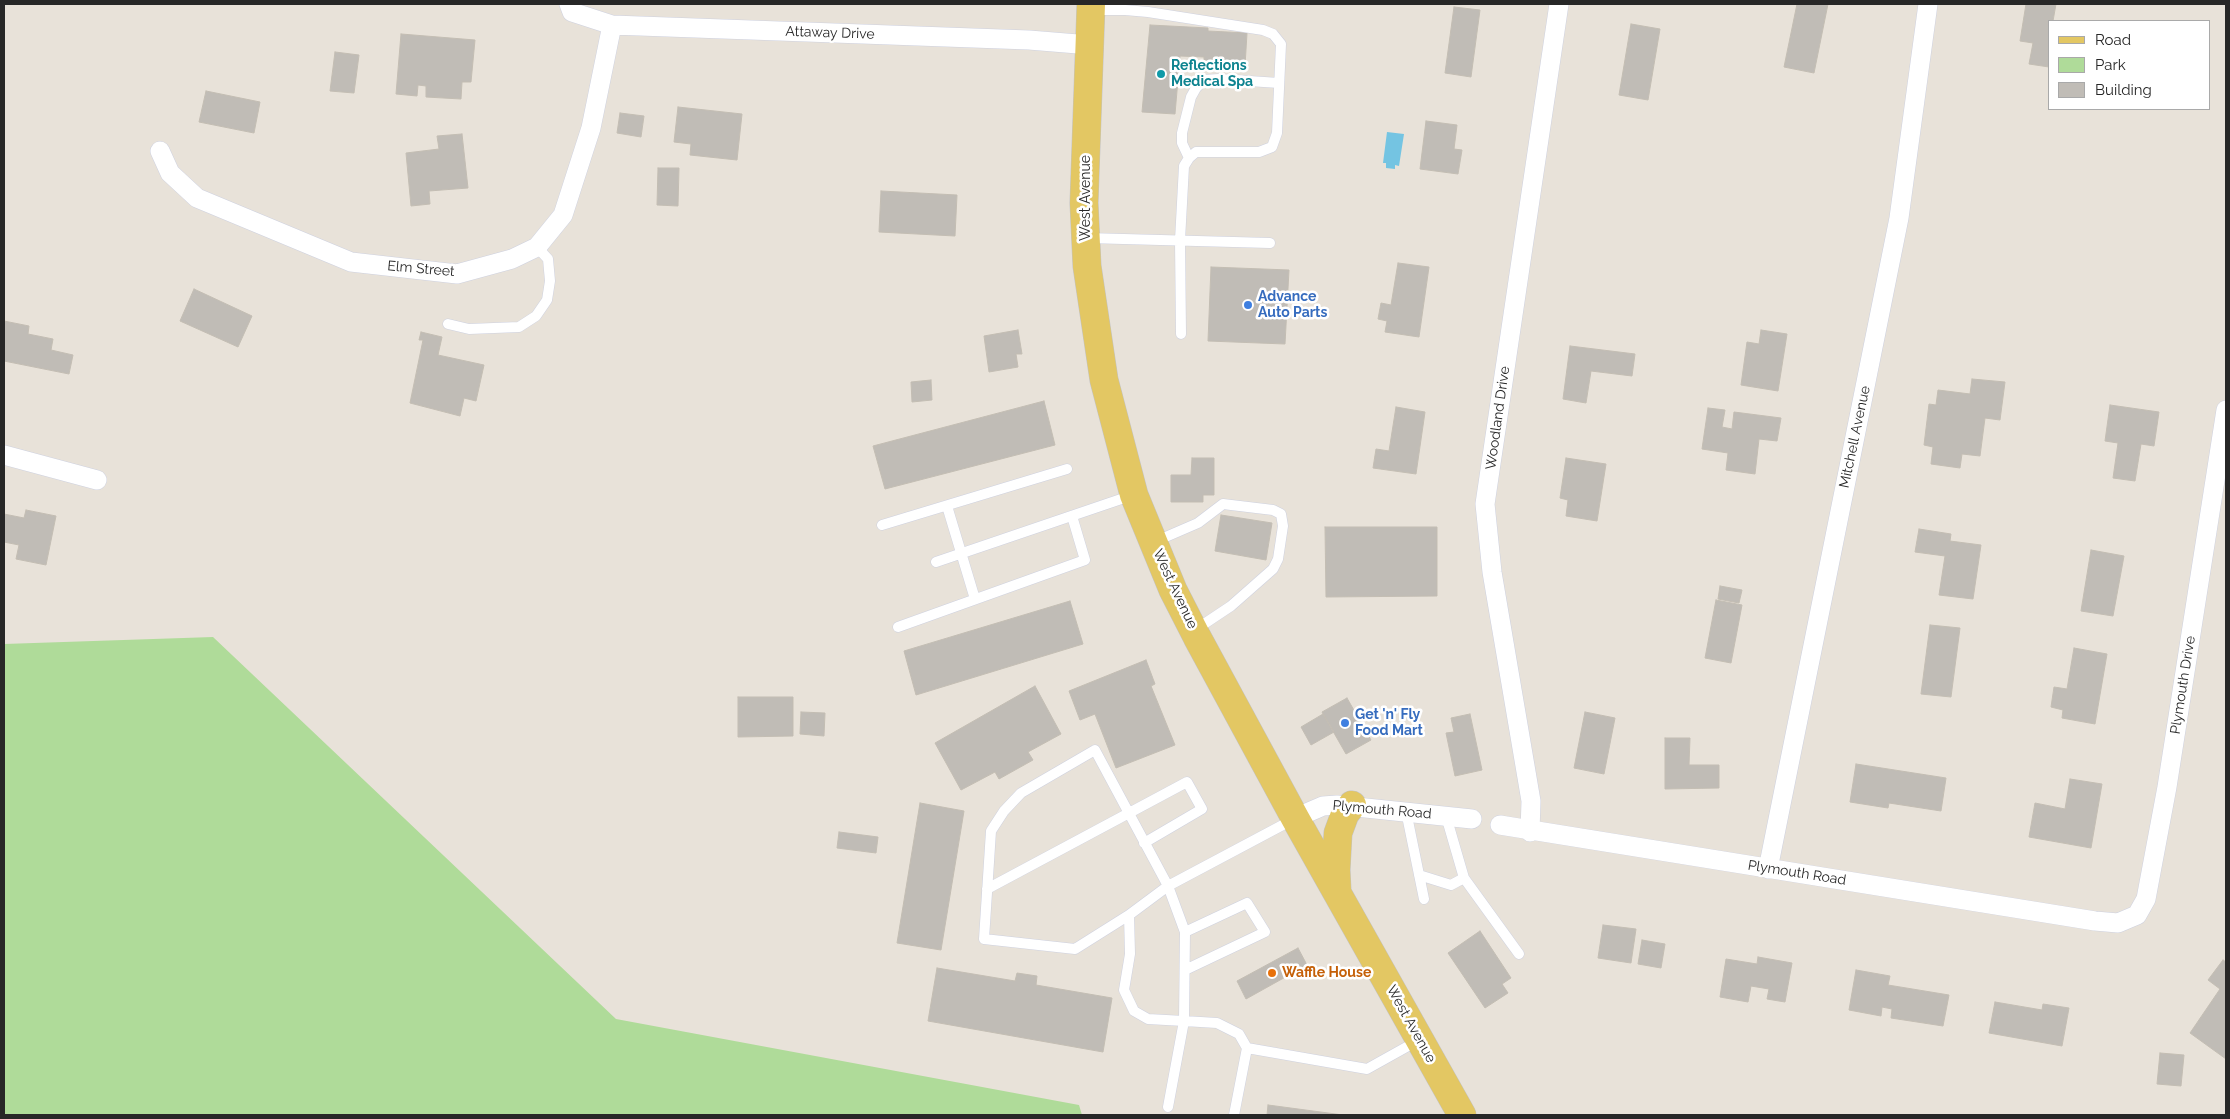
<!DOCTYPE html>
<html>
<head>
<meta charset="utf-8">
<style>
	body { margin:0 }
	#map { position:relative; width:2230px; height:1119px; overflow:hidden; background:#e8e2d9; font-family:Raleway,sans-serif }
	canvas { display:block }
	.frame { position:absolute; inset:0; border:5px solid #272727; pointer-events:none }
	.legend { position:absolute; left:2048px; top:20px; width:162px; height:90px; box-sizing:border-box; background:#fff; border:1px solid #a9a9a9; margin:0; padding:6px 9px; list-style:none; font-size:15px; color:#272727 }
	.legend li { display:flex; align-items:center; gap:10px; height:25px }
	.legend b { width:25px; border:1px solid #a9a9a9 }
</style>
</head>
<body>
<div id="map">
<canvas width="2230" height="1119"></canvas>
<div class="frame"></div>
<ul class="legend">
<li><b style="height:6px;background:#e3c763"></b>Road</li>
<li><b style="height:14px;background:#afdb99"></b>Park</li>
<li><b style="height:14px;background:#c0bcb6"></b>Building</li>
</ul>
</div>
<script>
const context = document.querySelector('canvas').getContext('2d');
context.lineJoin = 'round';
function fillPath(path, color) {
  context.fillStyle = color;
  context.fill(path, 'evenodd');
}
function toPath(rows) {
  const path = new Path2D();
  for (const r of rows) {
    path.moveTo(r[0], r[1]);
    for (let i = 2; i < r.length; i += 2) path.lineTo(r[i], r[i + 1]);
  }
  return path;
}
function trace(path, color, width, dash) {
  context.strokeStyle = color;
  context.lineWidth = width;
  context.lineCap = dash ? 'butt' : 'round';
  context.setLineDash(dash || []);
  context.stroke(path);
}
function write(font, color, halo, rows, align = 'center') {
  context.font = font + ' Raleway,sans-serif';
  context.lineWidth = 5;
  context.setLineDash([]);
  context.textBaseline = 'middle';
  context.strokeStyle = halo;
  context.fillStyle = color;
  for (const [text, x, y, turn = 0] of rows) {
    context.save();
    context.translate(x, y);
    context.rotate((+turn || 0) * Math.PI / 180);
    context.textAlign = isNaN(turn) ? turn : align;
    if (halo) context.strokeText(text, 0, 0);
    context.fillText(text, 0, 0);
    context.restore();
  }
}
fillPath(toPath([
	[213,637,616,1019,1079,1105,1082,1115,4,1115,4,644]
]), '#afdb99');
fillPath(toPath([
	[1387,132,1404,134,1399,166,1395,165,1395,169,1386,168,1386,163,1383,163]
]), '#74c4e2');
const building = toPath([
	[1797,4,1828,4,1814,73,1784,67,1797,4],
	[2026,4,2056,4,2053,21,2049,21,2049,67,2029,64,2033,43,2020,41,2026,4],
	[1454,7,1480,10,1471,77,1445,73,1454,7],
	[1631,24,1660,29,1648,100,1619,95,1631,24],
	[1150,25,1208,28,1208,31,1247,33,1245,66,1204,64,1204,57,1180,56,1175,114,1142,112,1150,25],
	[401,34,475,40,471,82,462,82,461,99,426,97,426,86,418,85,417,96,396,94,401,34],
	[335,52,359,55,354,93,330,91,335,52],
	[206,91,260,102,254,133,199,122,206,91],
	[678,107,742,114,737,160,690,155,691,144,674,142,678,107],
	[620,113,644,116,641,137,617,133,620,113],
	[1426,121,1457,125,1454,149,1462,150,1458,174,1420,169,1426,121],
	[462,134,468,188,429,191,430,204,411,206,406,153,439,149,437,136,462,134],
	[658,168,679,168,678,206,657,205,658,168],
	[881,191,957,195,955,236,879,232,881,191],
	[1398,263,1429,267,1419,337,1385,332,1387,321,1378,319,1381,303,1391,305,1398,263],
	[1211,267,1289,270,1285,344,1208,341,1211,267],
	[194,289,252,316,238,347,180,321,194,289],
	[4,321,29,326,28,334,53,339,51,350,73,355,69,374,4,361,4,321],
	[1018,330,1022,354,1016,354,1018,367,989,372,984,336,1018,330],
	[1761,330,1787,334,1778,391,1741,385,1747,342,1759,344,1761,330],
	[421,332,442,337,438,355,484,365,476,401,464,398,460,416,410,403,423,340,419,340,421,332],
	[1570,346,1635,354,1632,376,1591,371,1586,403,1563,399,1570,346],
	[1972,379,2005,382,2000,420,1985,418,1980,456,1962,454,1960,468,1931,464,1933,447,1924,445,1929,404,1936,405,1938,390,1970,394,1972,379],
	[931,380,932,400,912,402,911,382,931,380],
	[1044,401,1055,445,885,489,873,446,1044,401],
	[2110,405,2159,412,2154,446,2141,444,2135,481,2113,478,2118,443,2105,441,2110,405],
	[1396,407,1425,412,1416,474,1373,468,1376,449,1389,451,1396,407],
	[1708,408,1725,410,1722,427,1732,429,1734,412,1781,418,1777,441,1759,439,1755,474,1726,470,1728,453,1702,449,1708,408],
	[1192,458,1214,458,1214,495,1203,495,1203,502,1171,502,1171,475,1191,475,1192,458],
	[1566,458,1606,464,1597,521,1566,516,1568,500,1560,498,1566,458],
	[26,510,56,516,46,565,16,559,19,545,4,542,4,514,24,518,26,510],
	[1221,515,1272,523,1266,560,1215,551,1221,515],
	[1325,527,1437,527,1437,596,1326,597,1325,527],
	[1919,529,1951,534,1950,541,1981,545,1973,599,1939,595,1945,556,1915,552,1919,529],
	[2091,550,2124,556,2113,616,2081,611,2091,550],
	[1720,586,1742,590,1739,603,1718,599,1720,586],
	[1716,600,1742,605,1731,663,1705,658,1716,600],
	[1070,601,1083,644,916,695,904,651,1070,601],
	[1930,625,1960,628,1951,697,1921,694,1930,625],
	[2074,648,2107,654,2095,724,2062,718,2063,710,2051,707,2054,687,2067,689,2074,648],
	[1146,660,1155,684,1151,686,1175,745,1116,768,1095,714,1080,720,1069,691,1146,660],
	[1035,686,1061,734,1028,752,1033,760,999,779,995,772,961,790,935,743,1035,686],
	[738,697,793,697,793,736,738,737,738,697],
	[1347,698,1371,740,1346,754,1322,712,1347,698],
	[801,712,825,713,824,736,800,734,801,712],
	[1585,712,1615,718,1604,774,1574,768,1585,712],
	[1323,714,1334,732,1311,745,1301,727,1323,714],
	[1470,714,1482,770,1455,776,1446,733,1454,732,1451,718,1470,714],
	[1665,738,1690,738,1689,765,1719,765,1719,788,1665,789,1665,738],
	[1856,764,1946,778,1941,811,1889,803,1888,808,1850,802,1856,764],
	[2070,779,2102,784,2091,848,2029,837,2035,803,2065,809,2070,779],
	[920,803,964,811,941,950,897,943,920,803],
	[839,832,878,837,876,853,837,848,839,832],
	[1603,925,1636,929,1631,963,1598,958,1603,925],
	[1480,931,1511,978,1502,984,1508,993,1485,1008,1448,953,1480,931],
	[1642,940,1665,944,1661,968,1638,964,1642,940],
	[1298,948,1307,965,1246,999,1237,981,1298,948],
	[1758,957,1792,963,1785,1002,1767,999,1769,989,1751,986,1748,1002,1720,997,1726,959,1757,964,1758,957],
	[2223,960,2226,962,2226,1059,2190,1033,2220,989,2208,980,2223,960],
	[937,968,1015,981,1017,973,1037,976,1036,985,1112,998,1103,1052,928,1021,937,968],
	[1856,970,1890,976,1888,985,1949,995,1943,1026,1891,1018,1892,1009,1882,1007,1881,1016,1849,1010,1856,970],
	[1995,1002,2042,1010,2043,1004,2069,1008,2062,1046,1989,1033,1995,1002],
	[2160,1053,2184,1055,2181,1086,2157,1084,2160,1053],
	[1268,1105,1343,1115,1267,1115,1268,1105]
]);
fillPath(building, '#c0bcb6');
trace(building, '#c3bdb3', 1);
const lane = toPath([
	[1092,10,1125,10,1148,12,1263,30,1273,34,1281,44,1277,133,1272,147,1259,152,1196,152,1189,158,1184,166,1180,240,1181,334],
	[1189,158,1182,143,1182,133,1191,97,1196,88,1204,80,1219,79,1279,83],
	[1087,238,1270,243],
	[448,324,469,329,519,327,536,316,547,300,550,281,548,259,537,247],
	[947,506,975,599],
	[882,525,1067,469],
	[1154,542,1198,523,1223,504,1273,510,1281,514,1283,526,1278,559,1273,569,1231,606,1195,630],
	[936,562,1133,495],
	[898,627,1085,560,1072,516],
	[1406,811,1424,899],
	[1446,816,1464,878,1519,954],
	[1419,875,1451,885,1464,878],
	[987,889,1187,782,1202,809,1144,843],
	[1129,915,1168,886,1294,819],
	[1185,970,1265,932,1247,903,1185,932],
	[1168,1107,1184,1021,1185,932,1168,886,1095,750,1021,793,1004,811,991,831,984,939,1075,949,1129,915,1130,954,1124,990,1134,1011,1148,1019,1184,1021,1217,1023,1239,1034,1247,1048,1367,1069,1419,1040],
	[1234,1115,1247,1048]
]);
const street = toPath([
	[569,4,572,12,612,25,1029,40,1090,45],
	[160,151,170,173,197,198,351,262,457,274,512,259,537,247,563,215,591,128,612,25],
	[4,455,97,480],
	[1295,818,1323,806,1337,805,1472,819],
	[1500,825,2095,921,2118,923,2137,915,2146,899,2167,787,2226,410],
	[1530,832,1531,801,1492,572,1485,504,1559,4],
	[1768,869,1899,218,1928,4]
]);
const primary = toPath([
	[1091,4,1084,203,1087,266,1104,380,1134,495,1173,590,1197,637,1295,818,1462,1115],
	[1337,890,1336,870,1338,833,1345,814,1352,805]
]);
trace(lane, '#ced1df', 11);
trace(street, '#ced1df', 20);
trace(primary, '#c3c3c3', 29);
trace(lane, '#fff', 10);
trace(street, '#fff', 19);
trace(primary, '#e3c763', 28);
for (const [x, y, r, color] of [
	[1161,74,5,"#0f9aa8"],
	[1248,305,5,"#3f7fe0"],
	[1345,723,5,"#3f7fe0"],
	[1272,973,5,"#e8710a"]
]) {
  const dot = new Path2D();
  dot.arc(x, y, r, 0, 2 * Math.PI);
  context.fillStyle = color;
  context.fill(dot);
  trace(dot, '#fff', 2);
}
write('14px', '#272727', '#fff', [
	["Attaway Drive",830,33,2],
	["West Avenue",1086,198,-90],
	["Elm Street",421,269,5],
	["Woodland Drive",1498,418,-82],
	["Mitchell Avenue",1855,437,-78],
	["West Avenue",1175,589,65],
	["Plymouth Drive",2183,685,-81],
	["Plymouth Road",1382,810,5],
	["Plymouth Road",1797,873,9],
	["West Avenue",1411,1024,61]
]);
write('bold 14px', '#0d838f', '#fff', [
	["Reflections",1171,66],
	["Medical Spa",1171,82]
], 'left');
write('bold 14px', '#366cbe', '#fff', [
	["Advance",1258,297],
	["Auto Parts",1258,313],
	["Get 'n' Fly",1355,715],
	["Food Mart",1355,731]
], 'left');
write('bold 14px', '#c56008', '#fff', [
	["Waffle House",1282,973]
], 'left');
</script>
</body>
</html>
